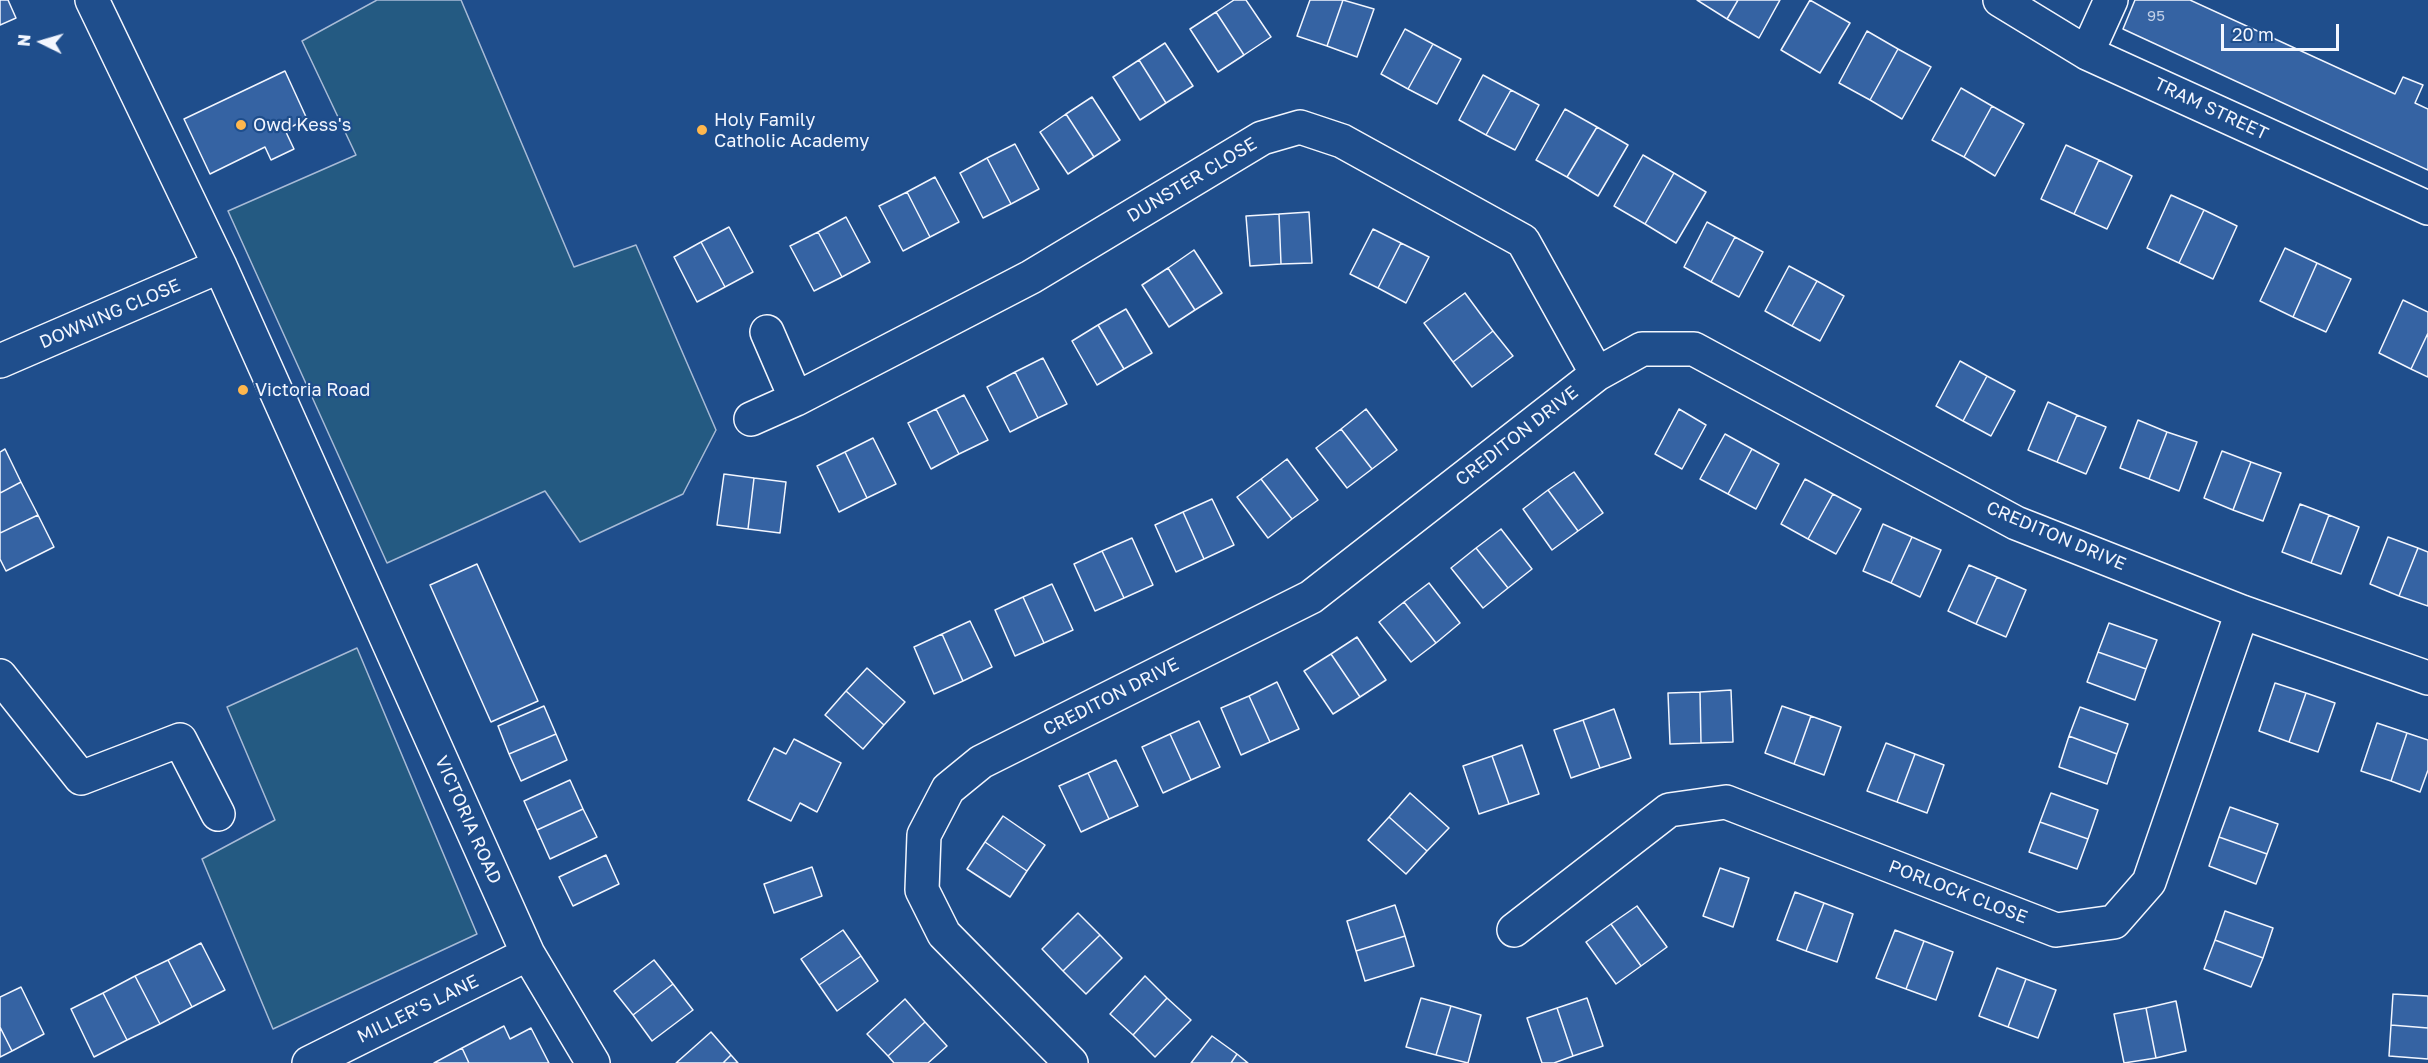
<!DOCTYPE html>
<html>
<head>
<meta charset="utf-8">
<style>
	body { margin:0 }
	#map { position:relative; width:2428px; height:1063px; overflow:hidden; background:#1f4e8c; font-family:"Golos Text",sans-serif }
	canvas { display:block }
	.north { position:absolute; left:12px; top:12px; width:60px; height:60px; -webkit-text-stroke:4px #1f4e8c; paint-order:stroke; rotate:275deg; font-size:16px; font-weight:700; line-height:24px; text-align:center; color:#f2f6ff }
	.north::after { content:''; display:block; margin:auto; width:21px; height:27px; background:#f2f6ff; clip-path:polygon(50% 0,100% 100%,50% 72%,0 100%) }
	.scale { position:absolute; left:2221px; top:24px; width:118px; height:27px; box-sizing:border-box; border:3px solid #f2f6ff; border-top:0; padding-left:8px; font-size:18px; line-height:21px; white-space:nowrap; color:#f2f6ff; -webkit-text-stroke:4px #1f4e8c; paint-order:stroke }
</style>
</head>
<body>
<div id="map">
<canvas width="2428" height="1063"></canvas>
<div class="north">N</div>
<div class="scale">20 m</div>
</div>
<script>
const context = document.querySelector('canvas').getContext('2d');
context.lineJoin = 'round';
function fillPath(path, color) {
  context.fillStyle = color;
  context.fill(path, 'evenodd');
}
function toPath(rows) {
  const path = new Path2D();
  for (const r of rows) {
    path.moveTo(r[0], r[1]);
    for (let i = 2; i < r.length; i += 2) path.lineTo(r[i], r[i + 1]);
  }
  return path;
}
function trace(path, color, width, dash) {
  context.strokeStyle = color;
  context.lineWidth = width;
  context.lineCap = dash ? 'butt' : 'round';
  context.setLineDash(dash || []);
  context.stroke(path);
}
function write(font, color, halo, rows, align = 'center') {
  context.font = font + ' "Golos Text",sans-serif';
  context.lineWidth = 4.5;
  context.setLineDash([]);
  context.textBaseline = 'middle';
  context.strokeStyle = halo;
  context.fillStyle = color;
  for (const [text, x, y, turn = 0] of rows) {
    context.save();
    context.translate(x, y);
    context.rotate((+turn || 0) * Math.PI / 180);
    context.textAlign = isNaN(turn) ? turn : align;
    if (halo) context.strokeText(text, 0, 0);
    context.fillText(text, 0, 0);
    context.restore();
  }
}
const green = toPath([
	[377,0,461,0,574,267,636,245,716,430,683,494,580,542,545,491,387,563,228,211,356,155,302,41,377,0],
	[357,648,477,934,273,1029,202,859,275,820,227,707,357,648]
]);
fillPath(green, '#245a82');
trace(green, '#a8bbd7', 1.5);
const building = toPath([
	[0,0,8,0,16,18,0,25,0,0],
	[1234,0,1246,0,1271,37,1244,55,1216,12,1234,0],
	[1310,0,1343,0,1327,46,1297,36,1310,0],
	[1343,0,1374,9,1357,57,1327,46,1343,0],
	[1697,0,1738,0,1727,19,1697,0],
	[1738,0,1780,0,1759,38,1727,19,1738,0],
	[1810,0,1850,23,1820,73,1781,50,1810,0],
	[2135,0,2190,0,2395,94,2403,77,2423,85,2415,103,2428,109,2428,170,2123,29,2135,0],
	[1216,12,1244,55,1218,72,1190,29,1216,12],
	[1405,29,1433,44,1408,89,1381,74,1405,29],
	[1867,31,1898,49,1870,100,1839,83,1867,31],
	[1165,43,1193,86,1166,103,1139,60,1165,43],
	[1433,44,1461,59,1437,104,1408,89,1433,44],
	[1898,49,1931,67,1902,119,1870,100,1898,49],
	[1139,60,1166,103,1140,120,1113,77,1139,60],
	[285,71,307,119,285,130,294,149,271,160,265,147,210,174,184,119,285,71],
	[1483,75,1511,90,1486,135,1459,120,1483,75],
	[1961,88,1992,106,1964,157,1932,140,1961,88],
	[1511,90,1539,105,1515,150,1486,135,1511,90],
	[1092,97,1120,140,1094,157,1066,114,1092,97],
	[1992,106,2024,124,1995,176,1964,157,1992,106],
	[1565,109,1597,127,1567,177,1536,160,1565,109],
	[1066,114,1094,157,1068,174,1040,132,1066,114],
	[1597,127,1628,145,1598,196,1567,177,1597,127],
	[1015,144,1039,189,1011,204,987,158,1015,144],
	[2066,145,2099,160,2074,214,2041,199,2066,145],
	[1643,155,1674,173,1645,224,1614,206,1643,155],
	[987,158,1011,204,983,218,960,173,987,158],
	[2099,160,2132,176,2107,229,2074,214,2099,160],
	[1674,173,1706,192,1676,243,1645,224,1674,173],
	[935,177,959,222,930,237,907,192,935,177],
	[907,192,930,237,903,251,879,206,907,192],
	[2171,195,2204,210,2179,263,2147,248,2171,195],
	[2204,210,2237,226,2213,279,2179,263,2204,210],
	[1309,212,1312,263,1281,264,1279,214,1309,212],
	[1279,214,1281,264,1250,266,1246,216,1279,214],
	[846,217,870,262,842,277,818,232,846,217],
	[1707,222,1735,237,1711,282,1684,267,1707,222],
	[729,227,753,272,725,287,701,242,729,227],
	[1373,229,1401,243,1378,288,1350,274,1373,229],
	[818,232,842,277,814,291,790,246,818,232],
	[1735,237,1763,252,1739,297,1711,282,1735,237],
	[701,242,725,287,697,302,674,257,701,242],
	[1401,243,1429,257,1406,303,1378,288,1401,243],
	[2285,248,2317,263,2293,317,2260,301,2285,248],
	[1194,250,1222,293,1195,310,1168,268,1194,250],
	[2317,263,2351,279,2326,332,2293,317,2317,263],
	[1789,266,1817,281,1792,326,1765,311,1789,266],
	[1168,268,1195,310,1169,327,1142,285,1168,268],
	[1817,281,1844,296,1820,341,1792,326,1817,281],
	[1465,293,1493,331,1453,362,1424,323,1465,293],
	[2403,300,2428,312,2428,333,2411,369,2379,353,2403,300],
	[1126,309,1152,353,1124,369,1098,325,1126,309],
	[1098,325,1124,369,1097,385,1072,341,1098,325],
	[1493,331,1513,356,1472,387,1453,362,1493,331],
	[2428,333,2428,377,2411,369,2428,333],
	[1043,358,1067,404,1038,418,1015,372,1043,358],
	[1960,361,1987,376,1963,421,1936,406,1960,361],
	[1015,372,1038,418,1010,432,987,387,1015,372],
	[1987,376,2015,391,1991,436,1963,421,1987,376],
	[964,395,988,440,959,454,936,409,964,395],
	[2048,402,2077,415,2057,462,2028,450,2048,402],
	[936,409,959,454,931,469,908,423,936,409],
	[1366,409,1397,450,1372,469,1341,429,1366,409],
	[1679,409,1706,425,1682,469,1655,454,1679,409],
	[2077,415,2106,427,2086,474,2057,462,2077,415],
	[2138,420,2167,432,2149,479,2120,468,2138,420],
	[1341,429,1372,469,1347,488,1316,448,1341,429],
	[2167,432,2197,442,2179,491,2149,479,2167,432],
	[1725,434,1752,449,1728,494,1700,479,1725,434],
	[873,438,896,484,867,498,845,452,873,438],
	[5,449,21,482,0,493,0,452,5,449],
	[1752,449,1779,464,1756,509,1728,494,1752,449],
	[2222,451,2251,462,2233,510,2204,498,2222,451],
	[845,452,867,498,839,512,817,466,845,452],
	[1287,459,1318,500,1292,519,1261,479,1287,459],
	[2251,462,2281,473,2263,521,2233,510,2251,462],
	[1574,472,1603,513,1578,531,1548,490,1574,472],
	[724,474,754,478,748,529,717,525,724,474],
	[754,478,786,482,780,533,748,529,754,478],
	[1261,479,1292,519,1268,538,1237,497,1261,479],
	[1805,479,1833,494,1808,539,1781,524,1805,479],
	[21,482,38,515,0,533,0,493,21,482],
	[1548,490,1578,531,1552,550,1523,509,1548,490],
	[1833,494,1861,509,1836,554,1808,539,1833,494],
	[1212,499,1234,545,1204,559,1183,512,1212,499],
	[2300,504,2329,515,2311,563,2282,552,2300,504],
	[1183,512,1204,559,1176,572,1155,525,1183,512],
	[38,515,54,547,6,571,0,559,0,533,38,515],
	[2329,515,2359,527,2341,574,2311,563,2329,515],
	[1883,524,1912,537,1891,583,1863,571,1883,524],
	[1501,529,1532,569,1508,588,1476,548,1501,529],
	[1912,537,1941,550,1920,597,1891,583,1912,537],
	[2388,537,2418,548,2399,596,2370,584,2388,537],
	[1132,538,1153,585,1124,598,1102,551,1132,538],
	[1476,548,1508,588,1483,608,1451,568,1476,548],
	[2418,548,2428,552,2428,606,2399,596,2418,548],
	[1102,551,1124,598,1095,611,1074,564,1102,551],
	[477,564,538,701,491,722,430,585,477,564],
	[1969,565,1997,577,1976,624,1948,611,1969,565],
	[1997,577,2026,590,2006,637,1976,624,1997,577],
	[1429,583,1460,623,1436,643,1404,602,1429,583],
	[1052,584,1073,630,1044,643,1023,597,1052,584],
	[1023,597,1044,643,1015,656,995,610,1023,597],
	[1404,602,1436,643,1411,662,1379,622,1404,602],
	[970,621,992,667,963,681,942,634,970,621],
	[2109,623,2157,640,2146,669,2098,652,2109,623],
	[942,634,963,681,934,694,914,647,942,634],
	[1357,637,1386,680,1360,697,1331,654,1357,637],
	[2098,652,2146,669,2135,700,2087,682,2098,652],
	[1331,654,1360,697,1333,714,1304,671,1331,654],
	[867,668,905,702,884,725,846,691,867,668],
	[1277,682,1299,729,1270,742,1249,696,1277,682],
	[2275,683,2306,693,2289,742,2259,731,2275,683],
	[1731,690,1733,742,1701,743,1700,692,1731,690],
	[846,691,884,725,863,749,825,715,846,691],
	[1700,692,1701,743,1670,744,1668,693,1700,692],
	[2306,693,2335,703,2318,752,2289,742,2306,693],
	[1249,696,1270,742,1241,755,1221,708,1249,696],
	[544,706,556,734,509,754,498,726,544,706],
	[1782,706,1811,716,1794,764,1765,753,1782,706],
	[2080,707,2128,724,2117,754,2069,736,2080,707],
	[1614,709,1631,758,1600,768,1583,720,1614,709],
	[1811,716,1841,727,1824,775,1794,764,1811,716],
	[1583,720,1600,768,1571,778,1554,730,1583,720],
	[1199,721,1220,767,1191,780,1170,734,1199,721],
	[2377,723,2407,733,2391,781,2361,771,2377,723],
	[2407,733,2428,740,2428,770,2420,792,2391,781,2407,733],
	[556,734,567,760,521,781,509,754,556,734],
	[1170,734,1191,780,1163,793,1142,747,1170,734],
	[2069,736,2117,754,2107,784,2059,767,2069,736],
	[794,739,841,763,817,812,800,803,791,821,748,800,774,748,786,754,794,739],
	[1886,743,1915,754,1897,802,1867,791,1886,743],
	[1522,745,1539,794,1509,804,1492,756,1522,745],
	[1915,754,1944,765,1927,813,1897,802,1915,754],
	[1492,756,1509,804,1479,814,1463,766,1492,756],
	[1116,760,1138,806,1109,819,1088,773,1116,760],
	[1088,773,1109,819,1081,832,1059,786,1088,773],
	[570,780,583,809,537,830,524,801,570,780],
	[1410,793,1449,828,1427,851,1389,817,1410,793],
	[2051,793,2098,810,2088,839,2040,822,2051,793],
	[2230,807,2278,824,2267,854,2219,837,2230,807],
	[583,809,597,837,550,859,537,830,583,809],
	[1003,816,1045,845,1027,871,985,842,1003,816],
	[1389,817,1427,851,1406,874,1368,840,1389,817],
	[2040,822,2088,839,2077,869,2029,852,2040,822],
	[2219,837,2267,854,2256,884,2209,866,2219,837],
	[985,842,1027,871,1010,897,967,869,985,842],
	[606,855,619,884,573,906,559,877,606,855],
	[812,867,822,896,774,913,764,884,812,867],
	[1720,868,1749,878,1733,927,1703,916,1720,868],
	[1795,892,1824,903,1806,951,1777,940,1795,892],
	[1824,903,1853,914,1837,962,1806,951,1824,903],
	[1395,905,1405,936,1356,951,1347,921,1395,905],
	[1637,906,1667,947,1641,966,1611,924,1637,906],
	[2225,911,2273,928,2263,958,2215,940,2225,911],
	[1078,913,1100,935,1063,971,1042,949,1078,913],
	[1611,924,1641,966,1616,984,1586,942,1611,924],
	[843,930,861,956,819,985,801,959,843,930],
	[1895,930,1924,941,1906,989,1876,978,1895,930],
	[1100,935,1122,958,1086,994,1063,971,1100,935],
	[1405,936,1414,966,1365,981,1356,951,1405,936],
	[2215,940,2263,958,2251,987,2204,969,2215,940],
	[1924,941,1953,952,1936,1000,1906,989,1924,941],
	[201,943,225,990,192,1007,168,960,201,943],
	[861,956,878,981,837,1011,819,985,861,956],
	[168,960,192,1007,160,1024,135,976,168,960],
	[654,960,673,984,633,1015,614,991,654,960],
	[1997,968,2026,979,2008,1027,1979,1016,1997,968],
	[135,976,160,1024,127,1040,103,993,135,976],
	[1145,976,1167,998,1133,1035,1110,1014,1145,976],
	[2026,979,2056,990,2038,1038,2008,1027,2026,979],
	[673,984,693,1010,652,1041,633,1015,673,984],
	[21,987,44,1034,12,1051,0,1027,0,997,21,987],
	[103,993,127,1040,94,1057,71,1009,103,993],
	[2393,994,2428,996,2428,1028,2391,1025,2393,994],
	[1167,998,1191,1020,1155,1057,1133,1035,1167,998],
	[1421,998,1451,1006,1436,1055,1406,1047,1421,998],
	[1587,998,1603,1046,1573,1056,1557,1008,1587,998],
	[905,999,925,1022,888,1056,867,1034,905,999],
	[2176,1001,2186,1051,2156,1058,2146,1008,2176,1001],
	[1451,1006,1481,1015,1468,1063,1436,1055,1451,1006],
	[1557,1008,1573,1056,1554,1063,1542,1063,1527,1018,1557,1008],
	[2146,1008,2156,1058,2124,1063,2114,1014,2146,1008],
	[925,1022,947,1046,928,1063,894,1063,888,1056,925,1022],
	[2391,1025,2428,1028,2428,1059,2389,1056,2391,1025],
	[504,1026,510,1039,531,1028,549,1063,469,1063,462,1048,504,1026],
	[0,1027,12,1051,0,1057,0,1027],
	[711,1032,731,1055,723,1063,676,1063,711,1032],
	[1212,1036,1237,1054,1231,1063,1191,1063,1212,1036],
	[462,1048,469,1063,434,1063,462,1048],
	[1237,1054,1248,1063,1231,1063,1237,1054],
	[731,1055,738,1063,723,1063,731,1055]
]);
fillPath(building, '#3563a3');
trace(building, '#f2f6ff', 1.5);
const minor = toPath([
	[92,0,220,266,528,954,593,1063],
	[2000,0,2087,53,2428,208],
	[2087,53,2111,0],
	[767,332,796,399],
	[0,361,220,266],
	[751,419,796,399,1031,277,1262,138,1300,127,1342,141,1523,241,1597,374],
	[0,676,81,778,180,740,218,814],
	[1514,930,1669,810,1726,802,2056,930,2114,922,2149,882,2242,612],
	[309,1063,528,954],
	[1071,1063,944,934,922,890,924,835,948,789,981,762,1311,597,1597,374,1642,349,1694,349,2016,523,2242,612,2428,678]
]);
trace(minor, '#f2f6ff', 36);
trace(minor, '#1f4e8c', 33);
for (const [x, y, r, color] of [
	[241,125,6,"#ffb74d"],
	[702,130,6,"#ffb74d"],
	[243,390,6,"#ffb74d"]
]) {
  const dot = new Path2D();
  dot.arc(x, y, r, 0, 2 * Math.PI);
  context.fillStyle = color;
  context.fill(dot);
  trace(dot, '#1f4e8c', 2);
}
write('15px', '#c3d1e8', null, [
	["95",2156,16]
]);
write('18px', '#f2f6ff', '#1f4e8c', [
	["TRAM STREET",2211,109,25],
	["DUNSTER CLOSE",1192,180,-31],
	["DOWNING CLOSE",110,314,-23],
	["CREDITON DRIVE",1517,436,-38],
	["CREDITON DRIVE",2056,536,23],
	["CREDITON DRIVE",1111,697,-27],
	["VICTORIA ROAD",468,820,66],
	["PORLOCK CLOSE",1958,892,21],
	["MILLER'S LANE",418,1009,-26]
]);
write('18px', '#f2f6ff', '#1f4e8c', [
	["Holy Family",714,120],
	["Catholic Academy",714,141],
	["Owd Kess's",253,125],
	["Victoria Road",255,390]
], 'left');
</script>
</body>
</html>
